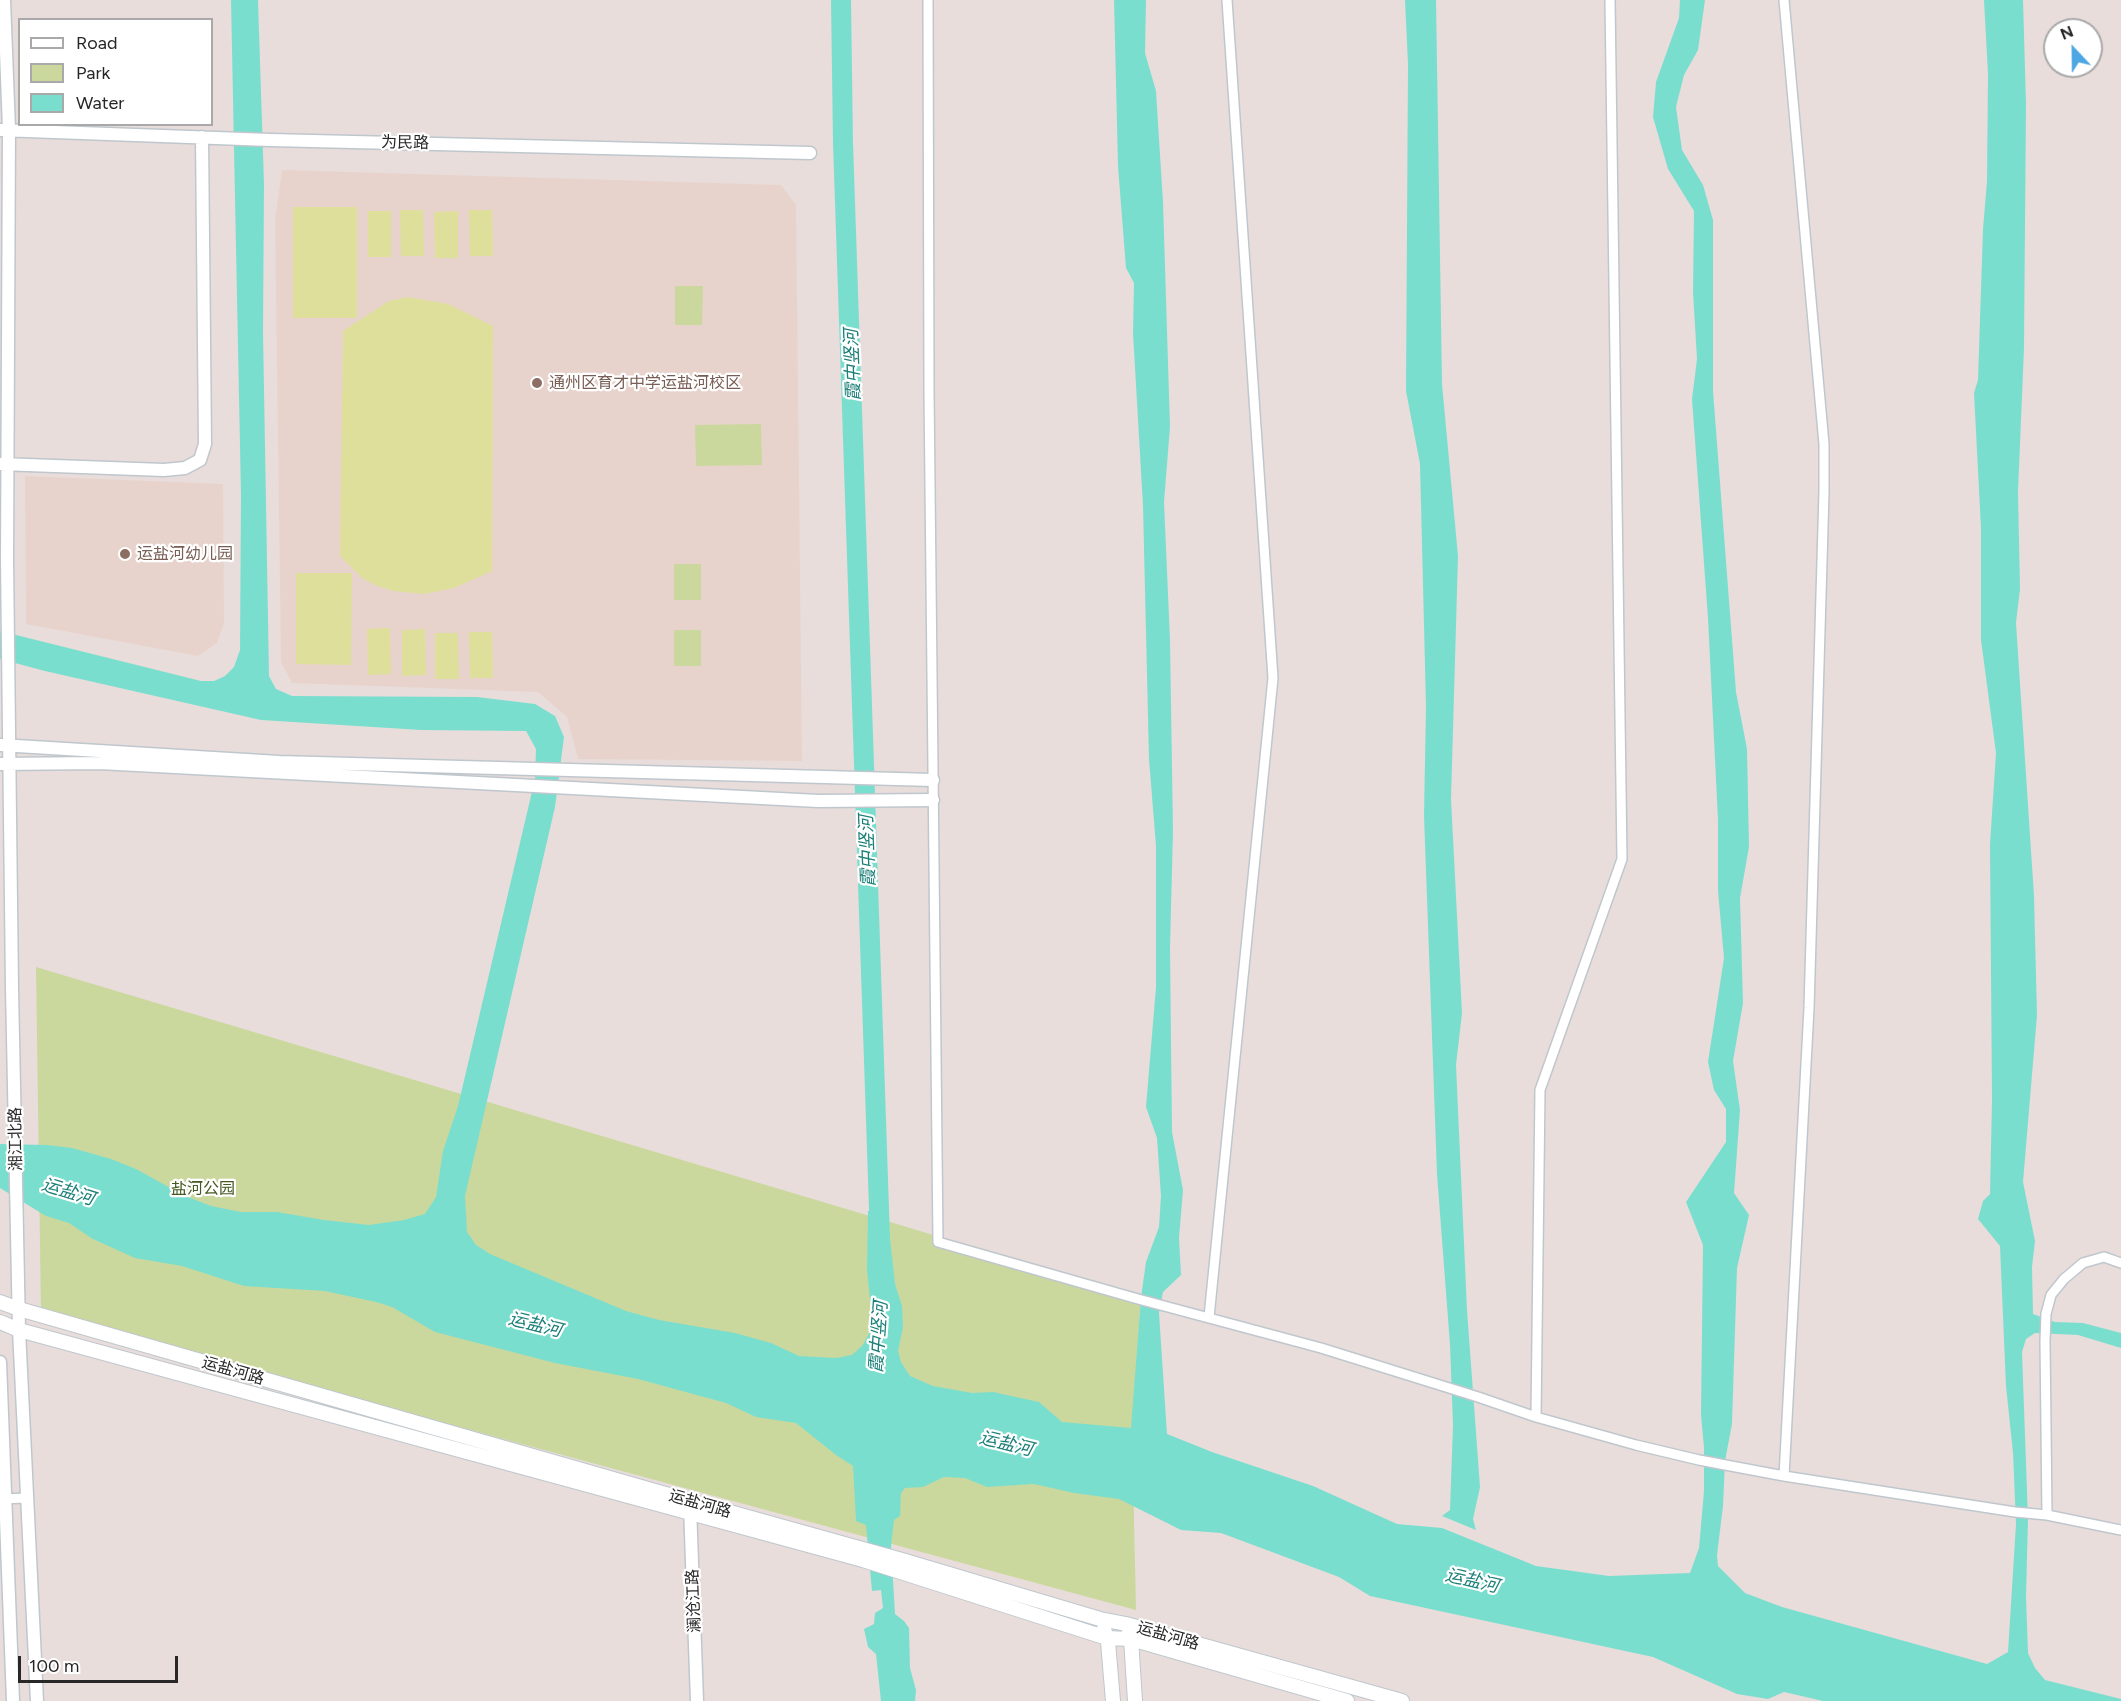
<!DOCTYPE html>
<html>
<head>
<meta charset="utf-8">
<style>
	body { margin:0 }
	#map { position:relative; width:2121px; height:1701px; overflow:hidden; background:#e8dddb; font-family:Figtree,sans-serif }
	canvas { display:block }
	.legend { position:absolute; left:18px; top:18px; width:195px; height:108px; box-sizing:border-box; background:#fff; border:2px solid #a9a9a9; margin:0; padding:8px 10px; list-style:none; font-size:18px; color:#272727 }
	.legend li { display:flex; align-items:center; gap:12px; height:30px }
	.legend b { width:30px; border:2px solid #a9a9a9 }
	.north { position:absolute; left:2043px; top:18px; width:60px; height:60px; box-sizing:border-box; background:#fff; border:2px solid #a9a9a9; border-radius:50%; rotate:338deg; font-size:16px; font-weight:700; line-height:24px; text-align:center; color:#272727 }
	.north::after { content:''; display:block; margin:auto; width:21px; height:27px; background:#4ea7e2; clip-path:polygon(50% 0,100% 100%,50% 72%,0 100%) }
	.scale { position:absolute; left:18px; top:1656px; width:160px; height:27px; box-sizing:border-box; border:3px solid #272727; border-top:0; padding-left:8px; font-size:18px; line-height:21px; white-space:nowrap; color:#272727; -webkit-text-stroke:4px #fff; paint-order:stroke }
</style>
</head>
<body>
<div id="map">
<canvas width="2121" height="1701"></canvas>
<ul class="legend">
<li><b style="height:8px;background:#fff"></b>Road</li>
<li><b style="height:16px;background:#cad89d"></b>Park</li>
<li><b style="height:16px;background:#7adecf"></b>Water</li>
</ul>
<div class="north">N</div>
<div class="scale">100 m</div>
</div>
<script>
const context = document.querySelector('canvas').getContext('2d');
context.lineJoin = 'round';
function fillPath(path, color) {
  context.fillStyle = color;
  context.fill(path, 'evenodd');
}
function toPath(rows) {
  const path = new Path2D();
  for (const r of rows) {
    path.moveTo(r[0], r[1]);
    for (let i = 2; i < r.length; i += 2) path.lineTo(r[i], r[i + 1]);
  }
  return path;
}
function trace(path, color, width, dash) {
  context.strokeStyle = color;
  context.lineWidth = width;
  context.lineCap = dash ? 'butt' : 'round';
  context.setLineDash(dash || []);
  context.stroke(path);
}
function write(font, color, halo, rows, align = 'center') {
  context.font = font + ' Figtree,"Noto Sans SC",sans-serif';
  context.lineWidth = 4.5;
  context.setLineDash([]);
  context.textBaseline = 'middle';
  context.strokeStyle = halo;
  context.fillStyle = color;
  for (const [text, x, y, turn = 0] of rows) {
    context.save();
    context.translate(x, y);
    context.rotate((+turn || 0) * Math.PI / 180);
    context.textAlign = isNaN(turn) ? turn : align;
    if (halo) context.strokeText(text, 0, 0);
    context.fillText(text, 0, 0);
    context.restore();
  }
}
fillPath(toPath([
	[282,170,781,185,796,205,802,761,578,759,567,717,538,692,292,683,281,662,275,219],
	[25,476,223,484,224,623,217,643,198,656,26,624]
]), '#e8d3cc');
fillPath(toPath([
	[675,286,703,286,702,325,675,325],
	[761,424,762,465,696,466,695,425],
	[674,564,701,564,701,600,674,600],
	[674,630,701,630,701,666,674,666],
	[36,967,1141,1297,1132,1429,1136,1610,41,1314]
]), '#cad89d');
fillPath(toPath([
	[293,207,357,207,357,318,293,318],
	[400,210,423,210,424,256,401,256],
	[469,210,492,210,493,256,470,256],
	[368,211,391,211,391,257,368,257],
	[458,211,458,258,435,258,434,212],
	[408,297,448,304,493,326,492,571,454,588,424,594,394,591,377,586,362,578,340,556,343,331,389,301],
	[296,573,352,573,351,665,296,664],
	[390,628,391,674,368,675,367,629],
	[425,629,426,675,402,676,402,630],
	[469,632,492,632,493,678,470,678],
	[435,633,458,633,459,679,435,679]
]), '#dedf9a');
fillPath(toPath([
	[231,0,258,0,264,184,263,332,269,676,276,689,292,696,477,697,535,704,555,716,564,737,555,807,465,1196,467,1232,476,1245,490,1254,626,1311,659,1320,735,1333,771,1343,799,1356,836,1358,852,1355,862,1346,870,1332,871,1311,867,1269,868,1211,887,1212,895,1284,902,1306,903,1327,898,1351,901,1362,910,1376,933,1386,972,1393,993,1392,1039,1402,1062,1422,1131,1428,1141,1297,1146,1262,1159,1227,1161,1196,1157,1138,1146,1107,1156,987,1156,846,1149,759,1143,506,1133,333,1134,283,1126,268,1118,166,1114,0,1146,0,1145,53,1156,91,1163,202,1170,427,1164,502,1170,640,1173,831,1170,948,1172,1132,1183,1190,1179,1238,1181,1275,1163,1292,1159,1313,1167,1434,1212,1452,1313,1486,1397,1524,1442,1528,1536,1566,1609,1576,1690,1573,1699,1548,1704,1491,1704,1448,1701,1415,1703,1245,1686,1202,1726,1142,1726,1109,1714,1090,1708,1062,1724,958,1718,891,1718,820,1708,618,1692,399,1697,359,1693,292,1694,211,1668,169,1653,117,1656,82,1679,18,1680,0,1705,0,1698,50,1684,75,1676,107,1682,150,1703,185,1713,220,1713,391,1736,692,1747,749,1749,847,1740,898,1743,1003,1733,1061,1740,1110,1734,1193,1749,1215,1737,1268,1732,1424,1725,1461,1723,1506,1717,1555,1718,1566,1745,1593,1782,1607,1987,1664,2008,1652,2016,1524,2013,1453,2006,1386,2000,1246,1978,1219,1983,1201,1990,1194,1992,1100,1990,844,1996,753,1981,640,1981,528,1974,393,1978,380,1983,229,1987,181,1988,74,1984,0,2023,0,2026,104,2024,348,2018,492,2020,589,2016,623,2034,896,2037,1015,2023,1182,2035,1241,2032,1267,2033,1314,2055,1322,2083,1323,2121,1333,2121,1348,2078,1335,2035,1333,2026,1339,2022,1352,2028,1519,2026,1596,2028,1653,2035,1668,2045,1680,2121,1699,2121,1701,1823,1701,1784,1692,1768,1699,1737,1694,1653,1657,1370,1596,1339,1577,1221,1533,1181,1530,1119,1499,1074,1493,1034,1484,987,1487,965,1478,944,1477,923,1487,905,1488,901,1493,900,1516,894,1520,891,1546,895,1614,904,1621,909,1628,910,1668,916,1690,915,1701,881,1701,876,1654,868,1647,864,1629,874,1624,875,1613,883,1608,881,1590,872,1591,866,1525,856,1521,853,1466,836,1455,796,1423,756,1417,726,1403,638,1379,555,1363,435,1332,392,1307,376,1302,325,1291,244,1286,182,1266,135,1258,93,1239,69,1223,46,1216,0,1188,0,1144,47,1145,72,1148,111,1159,136,1169,183,1195,211,1206,241,1212,277,1212,324,1220,369,1225,404,1220,425,1214,436,1197,443,1151,458,1106,535,779,536,749,526,731,421,730,261,720,45,671,0,659,0,631,201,681,214,681,225,676,234,667,240,650,241,495],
	[1405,0,1436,0,1442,384,1458,556,1451,799,1462,1013,1456,1065,1467,1310,1480,1487,1473,1519,1476,1530,1442,1516,1450,1510,1453,1425,1450,1345,1437,1174,1424,816,1426,706,1420,464,1406,391,1408,64]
]), '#7adecf');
trace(toPath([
	[841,0,843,143,880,1238]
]), '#7adecf', 20);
const minor = toPath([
	[928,0,929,391,938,1242,1138,1299,1321,1348,1478,1397,1536,1417,1636,1445,1699,1460,1784,1476,2015,1512,2047,1515,2121,1530],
	[1784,0,1824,444,1824,492,1809,1008,1784,1476],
	[1209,1317,1273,678,1227,0],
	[1536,1417,1540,1090,1622,859,1610,0],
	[0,1499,27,1498],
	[2047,1515,2045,1341,2046,1314,2051,1295,2064,1279,2083,1263,2104,1257,2121,1263]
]);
const tertiary = toPath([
	[4,0,9,129,7,559,12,989,19,1330,37,1701],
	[0,130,270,140,810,153],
	[0,464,164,470,185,468,200,460,205,444,202,137],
	[0,745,279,762,933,780],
	[0,764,99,763,818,801,933,800],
	[0,1362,13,1701],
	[690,1506,697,1701]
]);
const secondary = toPath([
	[0,1302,19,1309,690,1501,902,1560,1100,1619,1126,1624,1402,1701],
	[0,1322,19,1330,863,1560,1107,1638,1131,1639,1347,1701],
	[1104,1629,1108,1642,1113,1701],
	[1129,1632,1131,1639,1135,1701]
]);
trace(minor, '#bfc7cd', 12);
trace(tertiary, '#bfc7cd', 15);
trace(secondary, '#bfc7cd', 16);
trace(minor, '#fff', 9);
trace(tertiary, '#fff', 12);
trace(secondary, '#fff', 14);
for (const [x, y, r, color] of [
	[537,383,6,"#8d6e63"],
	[125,554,6,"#8d6e63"]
]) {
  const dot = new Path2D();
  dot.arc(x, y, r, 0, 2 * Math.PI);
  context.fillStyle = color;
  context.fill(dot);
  trace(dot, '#fff', 2);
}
write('16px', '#272727', '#fff', [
	["为民路",405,143,1],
	["湘江北路",16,1139,-91],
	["运盐河路",233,1371,16],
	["运盐河路",700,1504,16],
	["澜沧江路",694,1601,-92],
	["运盐河路",1168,1636,16]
]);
write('16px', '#785e54', '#fff', [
	["通州区育才中学运盐河校区",549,383],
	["运盐河幼儿园",137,554]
], 'left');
write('16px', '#455a22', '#fff', [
	["盐河公园",203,1189]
]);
write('italic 18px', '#1c8079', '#fff', [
	["霞中竖河",853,365,-92],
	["霞中竖河",868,851,-92],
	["运盐河",68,1192,17],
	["运盐河",535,1325,14],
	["霞中竖河",879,1337,-86],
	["运盐河",1006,1444,14],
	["运盐河",1472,1581,13]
]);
</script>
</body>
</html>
